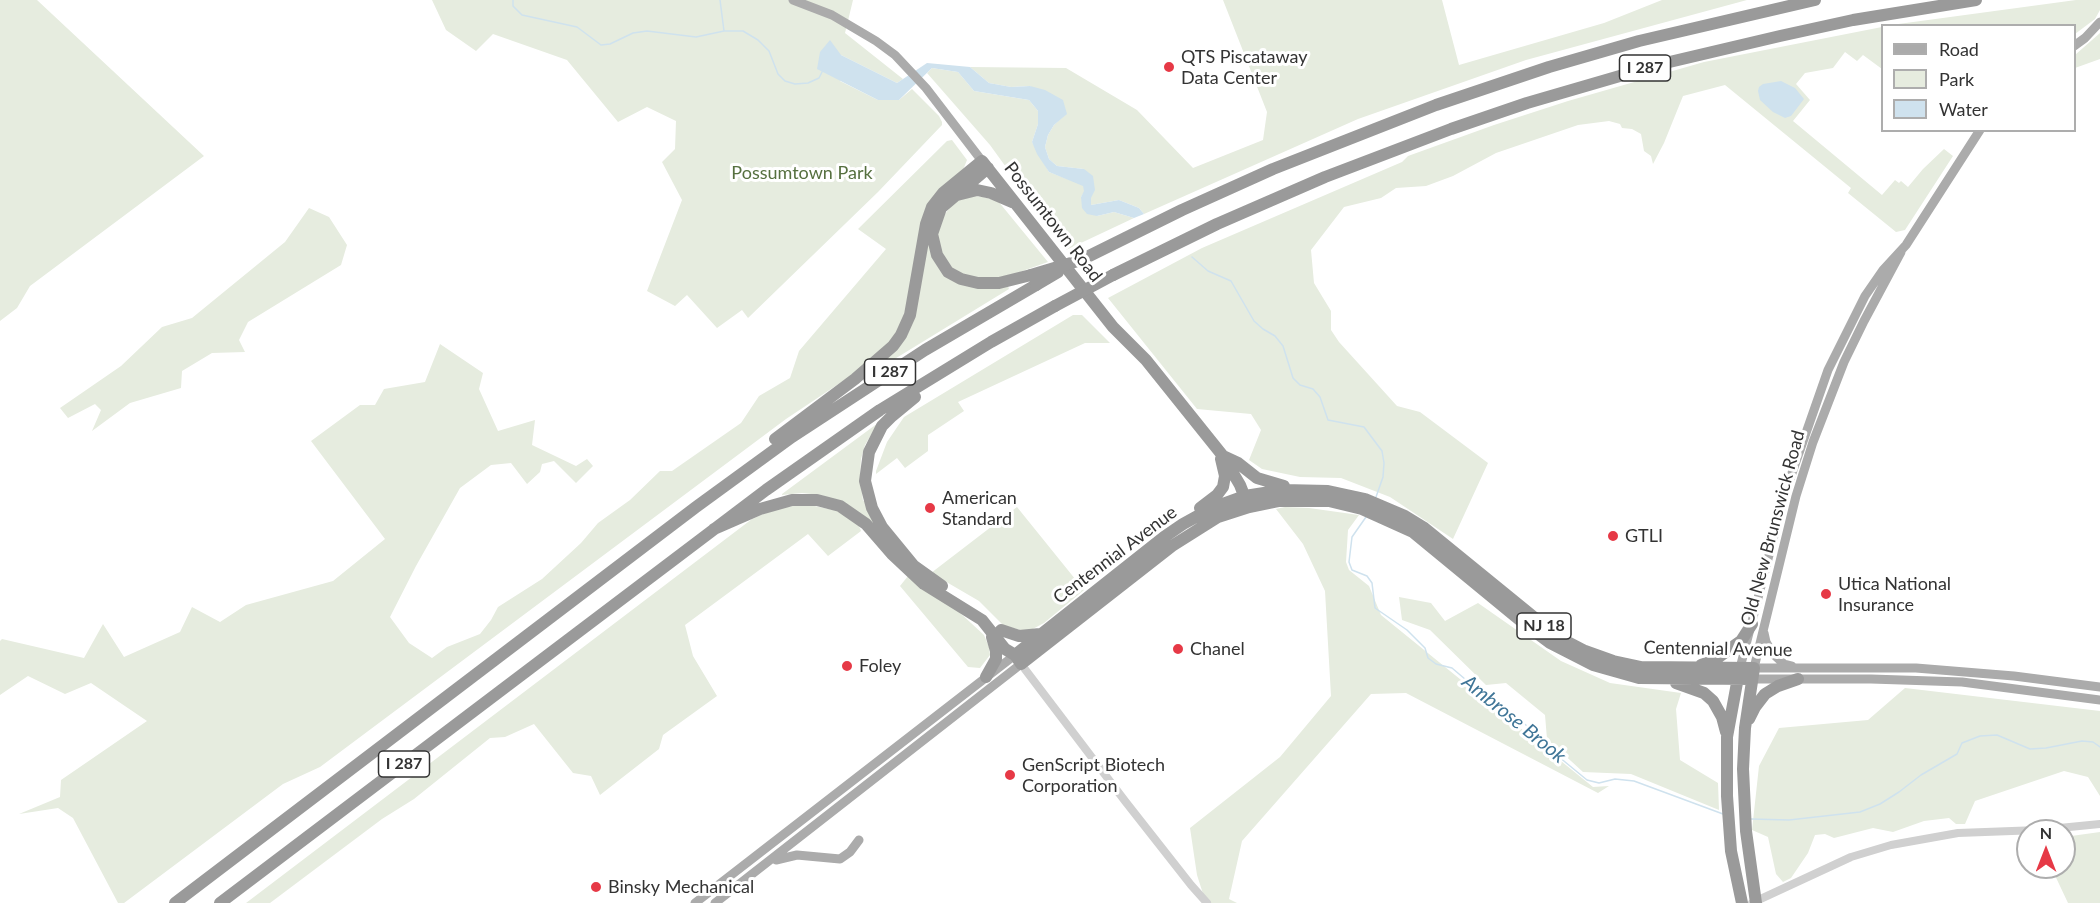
<!DOCTYPE html>
<html>
<head>
<meta charset="utf-8">
<style>
	body { margin:0 }
	#map { position:relative; width:2100px; height:903px; overflow:hidden; background:#fff; font-family:Lato,sans-serif }
	canvas { display:block }
	.legend { position:absolute; left:1881px; top:24px; width:195px; height:108px; box-sizing:border-box; background:#fff; border:2px solid #adadad; margin:0; padding:8px 10px; list-style:none; font-size:18px; color:#333 }
	.legend li { display:flex; align-items:center; gap:12px; height:30px }
	.legend b { width:30px; border:2px solid #adadad }
	.north { position:absolute; left:2016px; top:819px; width:60px; height:60px; box-sizing:border-box; background:#fff; border:2px solid #adadad; border-radius:50%; rotate:0deg; font-size:16px; font-weight:700; line-height:24px; text-align:center; color:#333 }
	.north::after { content:''; display:block; margin:auto; width:21px; height:27px; background:#e63946; clip-path:polygon(50% 0,100% 100%,50% 72%,0 100%) }
</style>
</head>
<body>
<div id="map">
<canvas width="2100" height="903"></canvas>
<ul class="legend">
<li><b style="height:8px;background:#ababab"></b>Road</li>
<li><b style="height:16px;background:#e6ecdf"></b>Park</li>
<li><b style="height:16px;background:#cfe2ee"></b>Water</li>
</ul>
<div class="north">N</div>
</div>
<script>
const context = document.querySelector('canvas').getContext('2d');
context.lineJoin = 'round';
function fillPath(path, color) {
  context.fillStyle = color;
  context.fill(path, 'evenodd');
}
function toPath(rows) {
  const path = new Path2D();
  for (const r of rows) {
    path.moveTo(r[0], r[1]);
    for (let i = 2; i < r.length; i += 2) path.lineTo(r[i], r[i + 1]);
  }
  return path;
}
function trace(path, color, width, dash) {
  context.strokeStyle = color;
  context.lineWidth = width;
  context.lineCap = dash ? 'butt' : 'round';
  context.setLineDash(dash || []);
  context.stroke(path);
}
function write(font, color, halo, rows, align = 'center') {
  context.font = font + ' Lato,sans-serif';
  context.lineWidth = 6;
  context.setLineDash([]);
  context.textBaseline = 'middle';
  context.strokeStyle = halo;
  context.fillStyle = color;
  for (const [text, x, y, turn = 0] of rows) {
    context.save();
    context.translate(x, y);
    context.rotate((+turn || 0) * Math.PI / 180);
    context.textAlign = isNaN(turn) ? turn : align;
    if (halo) context.strokeText(text, 0, 0);
    context.fillText(text, 0, 0);
    context.restore();
  }
}
fillPath(toPath([
	[0,0,37,0,204,156,30,286,17,308,0,321],
	[432,0,853,0,845,33,903,79,897,83,841,55,840,81,878,100,899,100,912,89,939,116,942,122,942,125,878,192,748,318,742,310,717,328,687,295,675,306,647,291,682,200,662,162,675,149,676,121,647,107,618,122,567,60,493,34,476,51,446,30],
	[1223,0,1442,0,1459,65,1604,23,1662,0,1747,0,1526,60,1358,119,1144,214,1139,208,1119,200,1091,205,1084,169,1057,166,1049,159,1045,147,1048,135,1054,125,1066,114,1030,86,1011,87,989,83,970,67,1066,68,1137,110,1193,168,1263,140,1267,112],
	[2076,0,2100,0,2100,10,2095,19,2075,34,2074,26,1891,25],
	[1882,27,1882,69,1863,55,1857,61,1845,52,1833,68,1805,73,1796,84,1810,100,1793,121,1882,195,1895,180,1899,183,1901,181,1908,187,1923,169,1944,149,1953,156,1905,230,1896,232,1848,193,1851,188,1725,85,1683,96,1664,143,1653,164,1651,156,1644,151,1641,134,1632,129,1622,128,1620,124,1609,121,1578,125,1496,153,1453,176,1426,186,1396,188,1381,198,1344,207,1311,250,1314,283,1331,311,1331,330,1339,342,1397,406,1420,412,1488,463,1453,539,1390,497,1341,478,1300,477,1262,469,1249,460,1261,430,1251,414,1197,409,1108,298,1202,248,1402,162,1408,156,1494,125,1568,101,1704,62],
	[2100,33,2100,59,2075,68,2075,55],
	[932,68,958,72,974,91,1029,100,1038,111,1038,124,1032,142,1049,172,1083,185,1085,191,1081,197,1097,216,1114,212,1134,218,1066,250,990,145,927,73],
	[952,140,967,160,963,170,932,199,908,306,895,337,861,369,786,419,320,767,283,784,124,903,118,903,73,818,58,808,19,814,60,797,61,780,147,721,91,683,65,694,28,676,0,695,0,641,2,639,84,658,103,624,124,657,180,632,192,607,220,622,246,605,333,581,385,539,311,441,360,405,375,405,384,389,425,382,440,344,483,373,479,389,498,431,535,420,532,445,576,466,587,459,593,466,576,483,554,461,542,464,540,472,527,484,511,463,491,465,460,488,416,566,390,617,409,643,432,658,447,647,480,634,491,620,498,607,542,579,581,543,598,523,630,500,660,471,672,471,741,423,759,396,790,378,799,351,886,249,858,229,947,141],
	[967,195,983,197,998,201,1048,262,1014,274,987,280,962,275,950,267,937,245,939,222,954,202],
	[309,208,329,217,347,245,341,265,248,322,239,340,245,352,212,353,182,371,181,388,130,403,92,431,101,410,95,404,68,418,60,408,121,366,162,327,192,318,285,242],
	[926,241,948,275,1008,286,1009,289,857,382,898,345],
	[1073,315,1082,315,1110,343,1085,343,958,402,964,411,928,435,928,451,905,468,897,458,876,474,876,471,887,442,904,417],
	[878,423,865,445,861,459,860,477,863,501,866,500,875,524,848,505,821,495,802,493,782,495,782,494],
	[805,504,834,510,856,518,861,531,828,556,808,534,685,625,693,656,717,696,663,735,659,749,600,795,591,776,573,773,534,724,505,737,490,738,414,799,382,819,270,903,246,903,752,519,775,509],
	[1017,507,1084,590,1044,623,1027,632,1003,625,979,601,931,573],
	[1285,507,1309,508,1359,515,1348,530,1346,562,1349,570,1369,586,1381,615,1593,787,1609,786,1598,793,1406,693,1371,694,1242,841,1229,899,1237,903,1206,903,1197,875,1190,828,1280,757,1331,696,1325,591,1303,544,1276,509],
	[908,576,958,611,984,635,989,647,990,655,980,668,968,667,900,586],
	[1399,597,1431,603,1445,621,1478,603,1561,661,1610,683,1681,693,1676,709,1680,760,1718,783,1719,810,1631,774,1583,772,1547,739,1545,715,1506,683,1486,685,1430,630,1402,620],
	[1905,688,2100,711,2100,796,2088,777,2064,771,1975,801,1965,824,1956,824,1949,818,1924,821,1893,832,1873,828,1834,838,1825,834,1815,835,1808,853,1791,878,1783,882,1776,874,1768,837,1752,830,1759,766,1779,728,1868,720],
	[2100,832,2100,903,2068,903,2051,867,2064,867,2064,837]
]), '#e6ecdf');
fillPath(toPath([
	[830,40,841,55,897,83,927,63,970,67,989,83,1011,87,1030,86,1045,90,1063,100,1067,114,1054,125,1048,135,1045,147,1049,159,1057,166,1084,169,1093,176,1095,190,1091,198,1091,205,1119,200,1139,208,1144,214,1134,218,1114,212,1097,216,1087,214,1082,208,1081,197,1084,191,1083,186,1049,172,1037,154,1032,142,1038,124,1038,111,1029,100,974,91,958,72,932,68,899,100,878,100,817,69,820,52],
	[1781,81,1795,88,1804,99,1791,116,1785,118,1773,112,1760,100,1758,91,1759,87,1763,84]
]), '#cfe2ee');
trace(toPath([
	[513,0,513,6,522,15,577,27,601,45,610,44,633,33,647,31,696,37,724,31,743,31,758,40,769,51,778,74,785,81,795,84,808,83,819,78,823,70],
	[720,0,724,31],
	[1192,257,1208,271,1231,281,1254,321,1263,329,1275,336,1283,346,1293,378,1300,385,1313,389,1320,397,1328,420,1364,427,1382,451,1384,463,1383,477,1376,497],
	[1366,517,1352,537,1349,562,1352,570,1367,576,1372,583,1375,608,1407,630,1425,648,1428,658,1436,664,1452,668,1479,691,1495,698,1543,740,1553,752,1587,780,1599,783,1615,779,1634,781,1723,814],
	[1751,819,1789,820,1860,812,1880,804,1899,792,1921,775,1957,754,1962,743,1980,736,1997,735,2030,749,2046,748,2082,741,2093,742,2100,747]
]), '#cfe2ee', 1.5);
trace(toPath([
	[1021,664,1125,801,1191,885,1207,903],
	[1752,903,1851,857,1891,845,1958,833,2039,830,2100,824]
]), '#d0d0d0', 8);
trace(toPath([
	[793,0,832,15,876,41,895,55,926,88,982,161],
	[2074,46,2085,38,2100,22],
	[1901,252,1864,321,1844,362,1813,442,1796,496,1754,668,1916,668,2014,676,2100,687],
	[1764,633,1766,642,1773,654,1784,664,1792,666],
	[1740,668,1785,493,1828,370,1865,296,1883,270,1906,245,1980,130],
	[1751,679,1871,679,1962,682,2100,700],
	[776,860,797,855,840,859,850,852,859,840],
	[695,903,1015,655],
	[715,903,1021,664]
]), '#ababab', 9);
trace(toPath([
	[988,168,941,208,932,234,937,255,948,272,961,279,978,283,999,283,1031,275],
	[957,195,977,190,991,193,1012,202],
	[1081,260,1182,210,1273,169,1436,105,1549,67,1639,41,1815,0],
	[1113,275,1217,224,1325,177,1451,129,1527,103,1661,64,1780,36,1853,20,1976,0],
	[915,397,892,416,882,426,869,452,865,481,872,508,882,527,914,566,942,586],
	[775,439,855,379,893,346,901,335,910,315,926,224,932,207,943,193,982,161,1113,327,1146,360,1223,456,1240,485,1247,503],
	[1223,456,1238,463,1257,478,1284,486],
	[1200,508,1217,495,1223,487,1225,476,1221,459],
	[714,529,760,509,792,500,817,500,840,506,866,524,892,554,924,584,982,620,1005,649,1015,655,1021,664,1172,546,1218,517,1249,507,1278,501,1329,501,1362,509,1413,532,1526,625,1550,643,1593,665,1639,678,1751,679],
	[1001,630,1019,636,1040,634],
	[1015,655,1164,537,1183,524,1212,508,1245,496,1283,490,1328,491,1365,499,1405,516,1423,527,1558,637,1585,651,1613,661,1641,667,1754,668,1745,728,1743,769,1746,831,1756,903],
	[1701,665,1713,661,1741,641,1752,624],
	[1739,672,1727,737,1727,796,1731,851,1742,903],
	[986,677,996,659,996,651,992,637],
	[1676,683,1704,693,1713,701,1722,717,1726,732],
	[1749,719,1755,707,1765,694,1778,686,1798,679],
	[175,903,696,507,792,437,925,350,1036,285],
	[220,903,766,490,880,410,991,342,1055,306]
]), '#9a9a9a', 12);
trace(toPath([
	[1031,275,1081,260],
	[1036,285,1058,272],
	[1055,306,1113,275]
]), '#9a9a9a', 12);
for (const [x, y, r, color] of [
	[1169,67,6,"#e63946"],
	[930,508,6,"#e63946"],
	[1613,536,6,"#e63946"],
	[1826,594,6,"#e63946"],
	[1178,649,6,"#e63946"],
	[847,666,6,"#e63946"],
	[1010,775,6,"#e63946"],
	[596,887,6,"#e63946"]
]) {
  const dot = new Path2D();
  dot.arc(x, y, r, 0, 2 * Math.PI);
  context.fillStyle = color;
  context.fill(dot);
  trace(dot, '#fff', 2);
}
for (const [x, y, w] of [
	[1645,68,51],
	[890,372,51],
	[1544,626,54],
	[404,764,51]
]) {
  const box = new Path2D();
  box.roundRect(x - w / 2, y - 13, w, 26, 4.5);
  context.fillStyle = '#fff';
  context.fill(box);
  trace(box, '#333', 1.5);
}
write('bold 16px', '#333', null, [
	["I 287",1645,68],
	["I 287",890,372],
	["NJ 18",1544,626],
	["I 287",404,764]
]);
write('18px', '#333', '#fff', [
	["QTS Piscataway",1181,57],
	["Data Center",1181,78],
	["American",942,498],
	["Standard",942,519],
	["GTLI",1625,536],
	["Utica National",1838,584],
	["Insurance",1838,605],
	["Chanel",1190,649],
	["Foley",859,666],
	["GenScript Biotech",1022,765],
	["Corporation",1022,786],
	["Binsky Mechanical",608,887]
], 'left');
write('18px', '#56703f', '#fff', [
	["Possumtown Park",802,173]
]);
write('18px', '#333', '#fff', [
	["Possumtown Road",1053,222,52],
	["Old New Brunswick Road",1773,528,-75],
	["Centennial Avenue",1115,555,-37],
	["Centennial Avenue",1718,649,1]
]);
write('italic 20px', '#3f7597', '#fff', [
	["Ambrose Brook",1514,719,39]
]);
</script>
</body>
</html>
